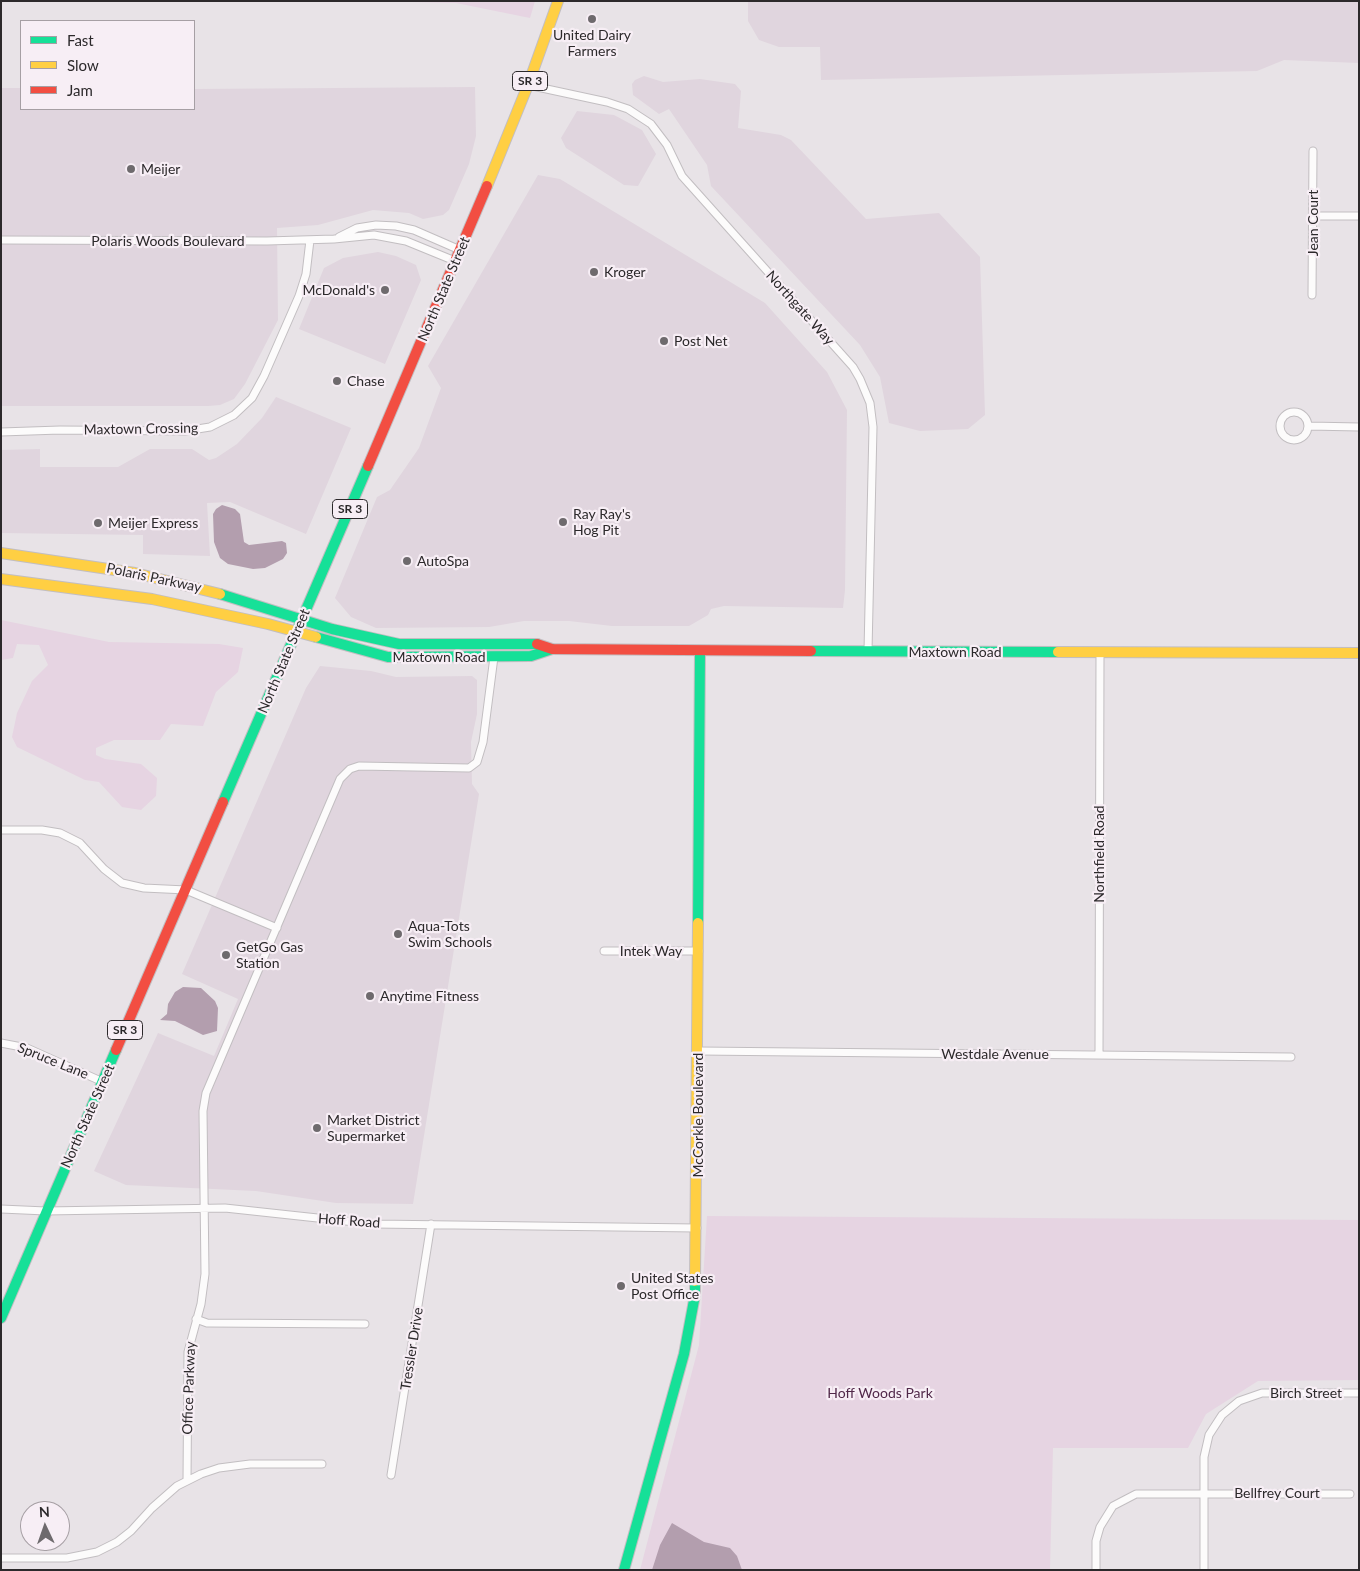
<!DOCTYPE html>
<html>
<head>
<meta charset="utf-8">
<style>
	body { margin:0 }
	#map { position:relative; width:1360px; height:1571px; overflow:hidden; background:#e8e3e7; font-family:Lato,sans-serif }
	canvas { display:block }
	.frame { position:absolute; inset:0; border:2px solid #2c292b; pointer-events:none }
	.legend { position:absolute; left:20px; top:20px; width:175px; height:90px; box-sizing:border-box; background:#f7eef5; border:1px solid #a69fa4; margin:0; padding:6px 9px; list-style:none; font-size:15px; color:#2c292b }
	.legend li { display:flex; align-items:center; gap:10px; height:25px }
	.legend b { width:25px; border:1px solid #a69fa4 }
	.north { position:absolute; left:20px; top:1501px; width:50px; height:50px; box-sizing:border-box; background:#f7eef5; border:1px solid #a69fa4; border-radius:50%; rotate:357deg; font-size:14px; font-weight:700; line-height:20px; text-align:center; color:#2c292b }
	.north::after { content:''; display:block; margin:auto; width:18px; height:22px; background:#6e6a6d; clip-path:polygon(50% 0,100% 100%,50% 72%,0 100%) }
</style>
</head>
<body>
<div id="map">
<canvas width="1360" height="1571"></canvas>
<div class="frame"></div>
<ul class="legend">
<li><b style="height:6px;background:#16e098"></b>Fast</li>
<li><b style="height:6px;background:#ffcf43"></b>Slow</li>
<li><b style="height:6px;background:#f24e42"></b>Jam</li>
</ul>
<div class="north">N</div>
</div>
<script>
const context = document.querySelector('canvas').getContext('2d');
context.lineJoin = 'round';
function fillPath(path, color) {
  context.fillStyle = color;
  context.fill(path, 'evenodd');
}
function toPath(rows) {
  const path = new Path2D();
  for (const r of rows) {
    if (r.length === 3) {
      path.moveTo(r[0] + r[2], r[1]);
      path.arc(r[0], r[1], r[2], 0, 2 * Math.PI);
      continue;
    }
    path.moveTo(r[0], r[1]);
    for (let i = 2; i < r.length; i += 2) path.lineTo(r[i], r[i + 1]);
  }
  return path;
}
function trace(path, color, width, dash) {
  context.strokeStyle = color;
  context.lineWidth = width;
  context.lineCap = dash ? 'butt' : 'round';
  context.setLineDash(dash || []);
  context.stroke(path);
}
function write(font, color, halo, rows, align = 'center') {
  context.font = font + ' Lato,sans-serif';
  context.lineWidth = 4.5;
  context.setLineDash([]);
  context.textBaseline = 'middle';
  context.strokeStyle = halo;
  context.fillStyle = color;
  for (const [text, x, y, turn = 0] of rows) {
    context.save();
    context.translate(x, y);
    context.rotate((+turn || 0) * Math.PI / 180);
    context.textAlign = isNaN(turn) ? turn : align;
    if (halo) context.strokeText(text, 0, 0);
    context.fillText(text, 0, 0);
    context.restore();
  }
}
fillPath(toPath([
	[748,1,1359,1,1359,63,1284,60,1257,71,821,80,820,47,779,47,759,40,748,21],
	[644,76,663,82,700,79,735,84,741,91,738,128,781,135,791,140,866,219,939,213,980,257,985,415,968,429,920,431,889,423,880,377,860,345,711,186,707,165,669,109,659,114,633,95,632,84,635,80],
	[475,87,476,136,469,164,449,210,443,215,423,219,409,213,373,210,318,225,277,228,278,320,245,384,234,399,220,405,208,406,1,406,1,88,21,88,21,109,194,109,194,89],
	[577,111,614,115,642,130,656,154,638,186,624,185,566,148,561,138],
	[538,175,560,179,765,303,827,372,847,410,845,590,843,608,724,606,711,609,708,615,689,626,612,626,569,621,524,621,489,627,376,628,351,617,335,598,377,497,390,490,419,448,441,388,428,366],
	[378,252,396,256,416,265,421,280,385,364,299,329,324,268,343,258],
	[276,397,351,428,306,534,230,502,207,503,210,556,143,554,143,535,1,533,1,450,40,449,40,467,118,467,150,449,192,449,209,460,216,458,237,444,262,418],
	[320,666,371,671,396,677,472,676,477,680,477,714,471,742,472,784,479,794,413,1204,336,1203,256,1191,126,1185,94,1171,158,1033,214,1056,238,999,182,974,306,688]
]), '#e0d5de');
fillPath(toPath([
	[368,1,535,1,530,18,456,3],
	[1,620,109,642,219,644,243,648,238,672,216,692,203,726,171,724,160,740,114,740,96,748,96,755,105,759,141,764,157,778,156,796,141,810,122,807,99,782,85,780,17,747,12,737,17,713,32,681,48,665,39,645,17,644,13,658,1,660],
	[707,1216,1359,1220,1359,1380,1258,1381,1206,1414,1188,1448,1053,1448,1050,1570,640,1570,699,1345]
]), '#e6d4e2');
fillPath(toPath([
	[222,505,235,509,240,514,244,542,249,545,282,541,286,543,287,553,283,559,265,568,253,569,228,564,220,558,214,542,213,514,216,509],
	[183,987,201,988,215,1001,218,1008,217,1031,203,1035,175,1021,160,1020,167,1014,168,1004,175,992],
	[672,1523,704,1542,730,1548,737,1556,742,1570,652,1570,660,1545]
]), '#b39eae');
const street = toPath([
	[528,85,607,102,628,109,651,124,667,145,682,176,853,367,860,379,870,403,873,427,868,651],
	[1313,216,1359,216],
	[339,237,357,228,376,225,396,226,414,230,460,250],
	[1,240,267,241,334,239,374,235,406,241,455,261],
	[1312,295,1313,151],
	[1294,426,14],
	[1309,426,1359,427],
	[1,432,60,430,185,431,210,427,234,415,252,398,264,376,299,296,306,274,310,240],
	[1,830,42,830,60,833,80,843,104,869,122,883,144,888,186,890,277,928],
	[604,951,699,951],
	[1,1043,27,1048,103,1082],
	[699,1051,1291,1057],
	[1099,1055,1100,653],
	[1,1209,46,1211,225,1208,373,1224,697,1228],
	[196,1319,207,1323,365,1324],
	[391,1475,431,1224],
	[187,1481,188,1352,201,1304,205,1274,203,1111,206,1093,340,779,350,769,359,766,469,768,477,762,483,742,494,657],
	[1,1558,67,1558,97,1552,117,1542,131,1531,152,1508,177,1486,201,1474,219,1468,250,1464,322,1464],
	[1096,1570,1096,1541,1100,1527,1113,1506,1136,1494,1350,1494],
	[1204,1570,1204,1457,1209,1435,1222,1415,1239,1401,1262,1393,1359,1393]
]);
const fast = toPath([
	[220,594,332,629,399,644,537,644],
	[316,637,388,657,531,656,552,649],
	[811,651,1058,652],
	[223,802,368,466],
	[698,923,700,651],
	[1,1318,116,1050],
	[624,1570,684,1354,695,1295,695,1281]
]);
const slow = toPath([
	[487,186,528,85,558,1],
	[1,553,135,573,220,594],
	[1,579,152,599,268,624,316,637],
	[1058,652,1359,653],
	[695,1281,698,923]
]);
const jam = toPath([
	[368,466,487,186],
	[537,644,552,649,811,651],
	[116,1050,223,802]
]);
trace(street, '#c2bec1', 9);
trace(fast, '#c2bec1', 12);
trace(slow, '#c2bec1', 12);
trace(jam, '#c2bec1', 12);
trace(street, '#fcfbfb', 7);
trace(fast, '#16e098', 10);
trace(slow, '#ffcf43', 10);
trace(jam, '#f24e42', 10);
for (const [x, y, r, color] of [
	[592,19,5,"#6e6a6d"],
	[131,169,5,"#6e6a6d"],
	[594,272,5,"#6e6a6d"],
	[385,290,5,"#6e6a6d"],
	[664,341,5,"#6e6a6d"],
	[337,381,5,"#6e6a6d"],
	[563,522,5,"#6e6a6d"],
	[98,523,5,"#6e6a6d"],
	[407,561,5,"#6e6a6d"],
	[398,934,5,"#6e6a6d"],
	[226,955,5,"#6e6a6d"],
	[370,996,5,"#6e6a6d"],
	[317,1128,5,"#6e6a6d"],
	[621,1286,5,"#6e6a6d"]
]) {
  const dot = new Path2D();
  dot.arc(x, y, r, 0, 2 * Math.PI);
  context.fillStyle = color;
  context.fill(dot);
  trace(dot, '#f7eef5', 2);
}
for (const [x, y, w] of [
	[530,81,35],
	[350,509,35],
	[125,1030,35]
]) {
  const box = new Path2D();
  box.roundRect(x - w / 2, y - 9.5, w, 19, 4);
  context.fillStyle = '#f7eef5';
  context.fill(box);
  trace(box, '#2c292b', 1);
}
write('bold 12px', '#2c292b', null, [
	["SR 3",530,81],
	["SR 3",350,509],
	["SR 3",125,1030]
]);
write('14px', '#2c292b', '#f7eef5', [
	["United Dairy",592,35,"center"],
	["Farmers",592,51,"center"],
	["Meijer",141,169],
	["Kroger",604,272],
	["McDonald's",375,290,"right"],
	["Post Net",674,341],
	["Chase",347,381],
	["Ray Ray's",573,514],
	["Hog Pit",573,530],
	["Meijer Express",108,523],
	["AutoSpa",417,561],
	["Aqua-Tots",408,926],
	["Swim Schools",408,942],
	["GetGo Gas",236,947],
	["Station",236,963],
	["Anytime Fitness",380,996],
	["Market District",327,1120],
	["Supermarket",327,1136],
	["United States",631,1278],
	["Post Office",631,1294]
], 'left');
write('14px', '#2c292b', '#f7eef5', [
	["Jean Court",1313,223,-90],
	["Polaris Woods Boulevard",168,241],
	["North State Street",444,289,-67],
	["Northgate Way",800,308,48],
	["Maxtown Crossing",141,429,-1],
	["Polaris Parkway",154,578,12],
	["Maxtown Road",955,652],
	["Maxtown Road",439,657],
	["North State Street",284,661,-67],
	["Northfield Road",1099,854,-90],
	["Intek Way",651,951],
	["Westdale Avenue",995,1054],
	["Spruce Lane",53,1061,22],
	["McCorkle Boulevard",698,1115,-90],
	["North State Street",88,1116,-66],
	["Hoff Road",349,1221,4],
	["Tressler Drive",412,1349,-81],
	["Office Parkway",189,1388,-88],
	["Birch Street",1306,1393],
	["Bellfrey Court",1277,1493]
]);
write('14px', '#512849', '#f7eef5', [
	["Hoff Woods Park",880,1393]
]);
</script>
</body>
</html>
